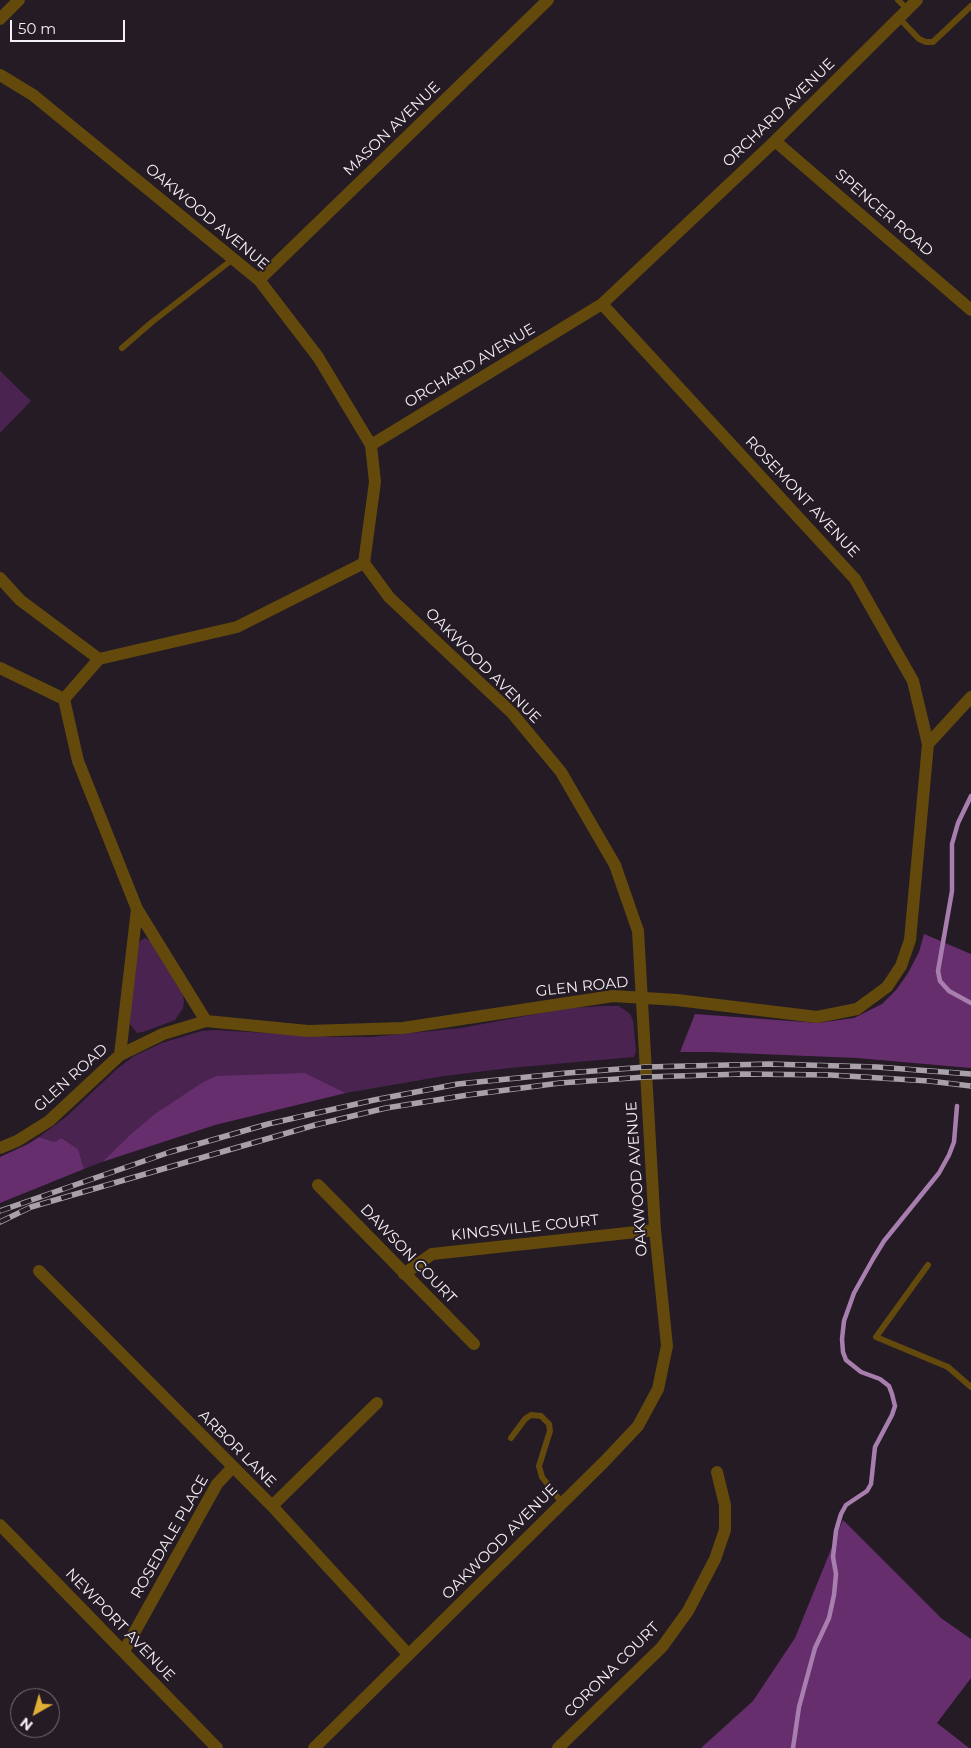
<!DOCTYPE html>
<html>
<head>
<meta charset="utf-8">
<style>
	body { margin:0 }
	#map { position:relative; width:971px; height:1748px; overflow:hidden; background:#241b25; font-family:Montserrat,sans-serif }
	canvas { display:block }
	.north { position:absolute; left:10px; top:1688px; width:50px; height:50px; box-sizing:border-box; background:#241b25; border:1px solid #776f78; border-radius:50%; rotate:218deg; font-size:14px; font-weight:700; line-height:20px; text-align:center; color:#f4eef5 }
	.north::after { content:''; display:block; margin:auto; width:18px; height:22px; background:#e3ae35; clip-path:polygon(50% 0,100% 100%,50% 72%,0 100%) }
	.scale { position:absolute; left:10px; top:20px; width:115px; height:22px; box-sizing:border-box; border:2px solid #f4eef5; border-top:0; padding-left:6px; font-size:15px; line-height:18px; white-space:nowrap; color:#f4eef5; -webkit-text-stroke:4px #241b25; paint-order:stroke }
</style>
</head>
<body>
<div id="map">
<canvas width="971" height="1748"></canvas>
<div class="north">N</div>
<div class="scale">50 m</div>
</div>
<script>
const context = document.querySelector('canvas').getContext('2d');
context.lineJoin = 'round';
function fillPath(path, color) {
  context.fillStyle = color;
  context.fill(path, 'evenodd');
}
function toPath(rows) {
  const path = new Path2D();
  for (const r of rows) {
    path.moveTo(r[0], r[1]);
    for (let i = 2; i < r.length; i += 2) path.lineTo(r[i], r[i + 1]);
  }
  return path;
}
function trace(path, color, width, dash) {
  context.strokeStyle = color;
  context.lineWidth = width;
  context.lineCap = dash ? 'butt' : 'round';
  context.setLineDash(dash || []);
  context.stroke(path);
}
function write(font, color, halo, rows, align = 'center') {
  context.font = font + ' Montserrat,sans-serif';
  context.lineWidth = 4;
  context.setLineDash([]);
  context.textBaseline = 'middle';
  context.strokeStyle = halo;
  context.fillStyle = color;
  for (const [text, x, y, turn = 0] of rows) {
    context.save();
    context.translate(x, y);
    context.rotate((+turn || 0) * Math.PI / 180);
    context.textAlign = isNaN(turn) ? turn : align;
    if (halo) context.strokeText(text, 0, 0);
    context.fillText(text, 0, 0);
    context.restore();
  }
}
fillPath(toPath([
	[0,371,31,401,0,433],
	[145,938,150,941,183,995,184,1002,183,1008,175,1020,146,1031,137,1033,129,1023,138,945,141,940],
	[604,1006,619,1006,630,1014,633,1020,636,1051,634,1057,510,1068,444,1076,346,1093,305,1073,200,1084,156,1113,132,1133,102,1162,84,1169,78,1149,63,1138,54,1142,39,1137,66,1117,117,1069,134,1056,162,1043,201,1031,215,1030,333,1037,371,1037,461,1028,569,1008]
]), '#4b2350');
fillPath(toPath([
	[924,934,971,954,971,1068,857,1058,711,1052,680,1052,695,1014,818,1023,854,1018,882,1004,897,989,908,973,919,952],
	[305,1073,346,1093,215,1125,102,1162,132,1133,156,1113,200,1084,216,1076],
	[39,1137,54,1142,62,1138,78,1149,84,1169,0,1203,0,1157,28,1144],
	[843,1520,941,1618,971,1639,971,1678,937,1723,969,1748,701,1748,753,1701,795,1638]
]), '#672e6e');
trace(toPath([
	[971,796,958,823,952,844,952,891,938,971,940,981,949,991,971,1003],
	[793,1748,799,1707,815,1648,829,1618,834,1595,836,1574,833,1557,836,1531,841,1514,846,1505,867,1491,871,1484,875,1447,892,1415,895,1406,892,1394,889,1386,880,1379,861,1372,846,1360,843,1352,842,1339,844,1321,854,1293,873,1259,884,1241,939,1173,949,1155,954,1142,957,1106]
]), '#a87eae', 4.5);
trace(toPath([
	[898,0,907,9],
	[899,18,919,39,926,42,933,42,971,6],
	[122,348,152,322,233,259],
	[928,1265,876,1337,948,1367,971,1387],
	[511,1438,525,1419,531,1415,541,1416,549,1424,550,1431,539,1466,542,1477,562,1503]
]), '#63490c', 6);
trace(toPath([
	[0,19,19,0],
	[0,75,33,95,259,280,318,357,371,445,375,482,364,563],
	[775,141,971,310],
	[259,280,548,0],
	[602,304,855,579,913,681,928,744],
	[371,445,602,304,775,141,917,0],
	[0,578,20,600,99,659],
	[0,668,64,699,78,761,137,909,120,1055],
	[64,699,99,659,237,627,364,563],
	[137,909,206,1021],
	[0,1148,17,1141,49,1121,120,1055,163,1034,206,1021,308,1031,403,1028,613,996,677,1000,817,1017,857,1009,887,987,901,966,910,940,928,744,971,697],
	[318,1185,474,1344],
	[39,1271,272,1506,408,1654],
	[404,1274,432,1254,655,1230],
	[272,1506,377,1403],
	[0,1525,217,1748],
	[124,1651,217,1484,232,1468],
	[314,1748,604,1462,638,1426,658,1389,667,1346,655,1230,638,931,615,865,561,772,512,713,389,597,364,563],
	[558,1748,662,1647,688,1611,715,1559,725,1530,725,1505,717,1472]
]), '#63490c', 12);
const rail = toPath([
	[0,1211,170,1152,268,1124,374,1100,458,1084,567,1073,646,1067,769,1064,877,1067,971,1074],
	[0,1222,31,1207,315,1125,386,1108,468,1095,560,1083,646,1077,743,1074,830,1075,929,1081,971,1086]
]);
trace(rail, '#a8a1a9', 5.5);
trace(rail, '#241b25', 4, [11]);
write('15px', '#f4eef5', '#241b25', [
	["ORCHARD AVENUE",779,113,-44],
	["MASON AVENUE",392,129,-44],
	["SPENCER ROAD",884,213,41],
	["OAKWOOD AVENUE",207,217,40],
	["ORCHARD AVENUE",470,366,-31],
	["ROSEMONT AVENUE",802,497,47],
	["OAKWOOD AVENUE",483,666,45],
	["GLEN ROAD",582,987,-6],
	["GLEN ROAD",71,1078,-42],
	["OAKWOOD AVENUE",637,1179,-94],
	["KINGSVILLE COURT",525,1228,-6],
	["DAWSON COURT",408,1254,46],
	["ARBOR LANE",237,1449,45],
	["ROSEDALE PLACE",170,1537,-60],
	["OAKWOOD AVENUE",500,1542,-45],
	["NEWPORT AVENUE",120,1625,46],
	["CORONA COURT",612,1670,-45]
]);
</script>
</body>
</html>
